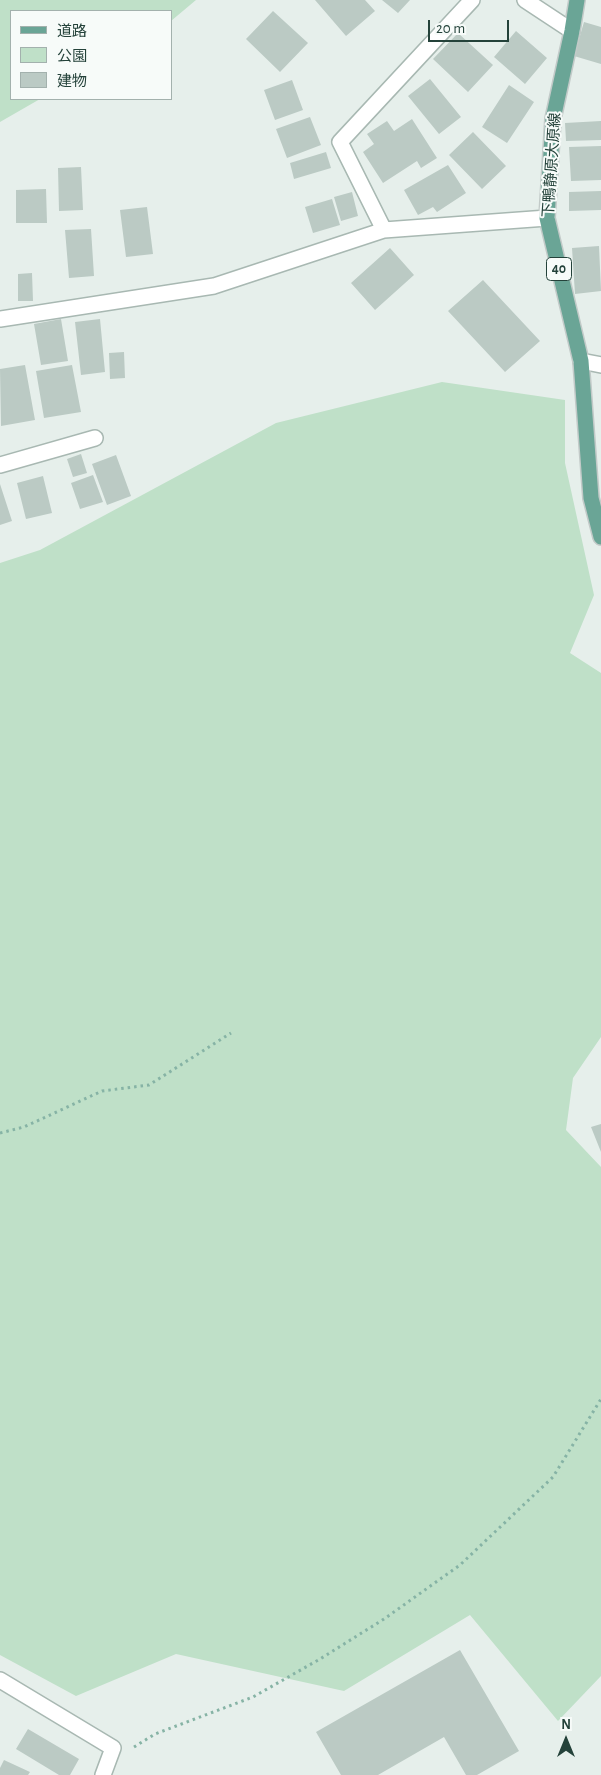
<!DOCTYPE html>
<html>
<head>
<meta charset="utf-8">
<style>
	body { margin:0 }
	#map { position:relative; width:601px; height:1775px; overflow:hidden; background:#e6efeb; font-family:"Alegreya Sans","Noto Sans JP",sans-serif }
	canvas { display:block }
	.legend { position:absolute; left:10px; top:10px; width:162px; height:90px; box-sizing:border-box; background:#f7fbf9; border:1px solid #a3b1ad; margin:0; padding:6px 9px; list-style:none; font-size:15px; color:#24423a }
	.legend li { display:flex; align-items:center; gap:10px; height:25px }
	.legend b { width:25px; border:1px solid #a3b1ad }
	.north { position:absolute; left:541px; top:1715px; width:50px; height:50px; -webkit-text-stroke:4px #f7fbf9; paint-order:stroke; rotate:0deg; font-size:14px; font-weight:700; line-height:20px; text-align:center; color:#24423a }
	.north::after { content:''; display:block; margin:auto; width:18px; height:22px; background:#24423a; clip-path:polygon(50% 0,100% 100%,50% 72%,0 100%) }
	.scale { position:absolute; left:428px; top:20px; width:81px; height:22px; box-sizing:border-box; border:2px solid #24423a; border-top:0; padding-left:6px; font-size:15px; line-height:18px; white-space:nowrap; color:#24423a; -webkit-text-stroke:4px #f7fbf9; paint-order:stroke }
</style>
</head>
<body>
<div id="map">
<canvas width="601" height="1775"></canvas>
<ul class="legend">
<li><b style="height:6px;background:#6aa596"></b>道路</li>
<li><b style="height:14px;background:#bfe0c8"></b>公園</li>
<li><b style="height:14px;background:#bbcac4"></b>建物</li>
</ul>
<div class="north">N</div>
<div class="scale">20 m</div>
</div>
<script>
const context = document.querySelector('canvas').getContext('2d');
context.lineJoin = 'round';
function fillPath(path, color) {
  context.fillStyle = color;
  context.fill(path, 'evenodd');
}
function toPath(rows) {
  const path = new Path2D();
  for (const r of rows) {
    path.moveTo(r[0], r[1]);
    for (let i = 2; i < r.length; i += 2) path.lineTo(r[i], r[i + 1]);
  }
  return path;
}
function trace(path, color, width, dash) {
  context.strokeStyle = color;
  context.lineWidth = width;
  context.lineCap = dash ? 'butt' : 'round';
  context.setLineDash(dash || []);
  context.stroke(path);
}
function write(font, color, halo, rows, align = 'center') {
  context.font = font + ' "Alegreya Sans","Noto Sans JP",sans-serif';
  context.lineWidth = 4;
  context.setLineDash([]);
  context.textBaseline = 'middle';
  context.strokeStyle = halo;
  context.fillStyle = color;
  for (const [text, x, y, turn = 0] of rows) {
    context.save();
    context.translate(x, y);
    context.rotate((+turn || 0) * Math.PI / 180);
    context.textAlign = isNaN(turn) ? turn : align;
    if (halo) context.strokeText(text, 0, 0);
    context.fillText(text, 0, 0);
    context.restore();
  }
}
fillPath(toPath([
	[0,0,196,0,171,21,171,11,11,11,11,99,40,99,0,122],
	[442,382,565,400,565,463,594,595,570,653,601,673,601,1037,573,1078,566,1130,601,1167,601,1676,558,1721,470,1615,344,1691,176,1654,76,1696,0,1655,0,563,40,550,276,423]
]), '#bfe0c8');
fillPath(toPath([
	[315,0,365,0,375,11,346,36],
	[382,0,410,0,398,13],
	[273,11,308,43,280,72,246,39],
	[584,22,601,27,601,64,574,56],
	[516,31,547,58,525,84,494,57],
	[458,33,493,65,468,92,433,59],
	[430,79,461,117,439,134,408,96],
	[292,80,303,110,275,120,264,90],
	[509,85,534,102,507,143,482,127],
	[310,117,321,145,287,158,276,129],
	[412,119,437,158,421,168,417,161,383,183,363,152,374,144,367,134,387,121,394,131],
	[601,121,601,140,566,141,565,123],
	[473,132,506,166,482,189,449,155],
	[601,146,601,180,571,181,569,147],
	[326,152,331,168,294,179,290,163],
	[448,165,466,193,437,212,433,207,418,215,404,190],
	[81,167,83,210,59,211,58,168],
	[46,189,47,223,16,223,16,190],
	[601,191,601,210,569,211,569,192],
	[352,192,358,216,341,221,334,197],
	[332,199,340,225,313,233,305,207],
	[147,207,153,254,126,257,120,210],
	[91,229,94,276,69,278,65,230],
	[599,246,601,291,575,294,572,248],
	[390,248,414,275,375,310,351,283],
	[32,273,33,301,18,301,18,274],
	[483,280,540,341,505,372,448,311],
	[61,319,68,361,41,365,34,324],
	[100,319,105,372,81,375,75,322],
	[124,352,125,378,110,379,109,353],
	[25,365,35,420,1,426,0,369],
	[72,365,81,412,44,418,36,371],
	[81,454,87,473,73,477,67,459],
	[116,455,131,496,107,505,92,464],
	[93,475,103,502,80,509,71,483],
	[43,476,52,513,26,519,17,483],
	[0,484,12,521,0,525],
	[601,1124,601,1152,591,1127],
	[460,1650,519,1751,477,1775,466,1775,444,1737,378,1775,341,1775,316,1732],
	[28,1729,79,1759,70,1775,59,1775,16,1749],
	[4,1760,30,1772,28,1775,0,1775,0,1768]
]), '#bbcac4');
const minor = toPath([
	[525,0,572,31],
	[384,230,340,142,472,0],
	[0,319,214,286,384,230,547,218],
	[581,361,601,365],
	[0,465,95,438],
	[0,1680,113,1748,103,1775]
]);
const major = toPath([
	[577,0,572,31,553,119,547,218,581,361,591,498,601,537]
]);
trace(minor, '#a8b8b2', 18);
trace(major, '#c2cac8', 18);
trace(toPath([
	[0,1133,24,1127,102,1091,149,1085,231,1033],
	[134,1747,155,1734,253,1697,320,1659,384,1619,460,1565,553,1477,601,1399]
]), '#86b3a5', 3, [2.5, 4]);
trace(minor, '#fff', 15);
trace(major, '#6aa596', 15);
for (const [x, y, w] of [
	[559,269,25]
]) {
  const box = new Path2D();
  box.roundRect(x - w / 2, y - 11.5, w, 23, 4);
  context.fillStyle = '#f7fbf9';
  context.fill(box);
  trace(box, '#24423a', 1);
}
write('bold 14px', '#24423a', null, [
	["40",559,269]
]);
write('15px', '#24423a', '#f7fbf9', [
	["下鴨静原大原線",552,165,-86]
]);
</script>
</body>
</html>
